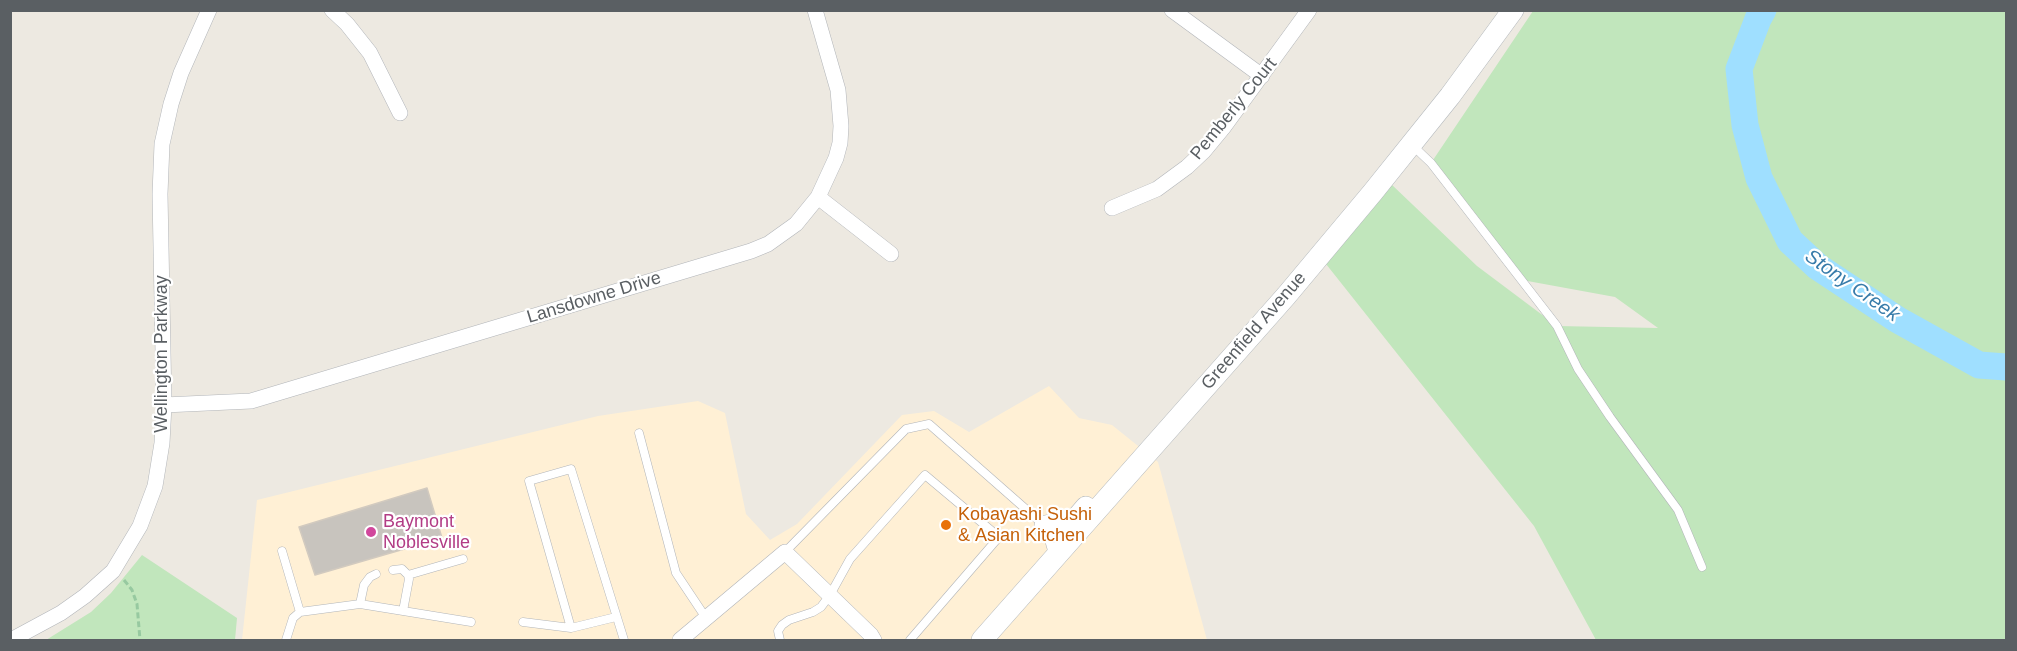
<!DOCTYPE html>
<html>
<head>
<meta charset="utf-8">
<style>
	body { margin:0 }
	#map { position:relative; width:2017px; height:651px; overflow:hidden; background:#ede9e1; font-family:Arial,sans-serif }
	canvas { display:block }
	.frame { position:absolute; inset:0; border:12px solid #5a5f63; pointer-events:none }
</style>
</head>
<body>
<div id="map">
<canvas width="2017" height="651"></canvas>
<div class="frame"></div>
</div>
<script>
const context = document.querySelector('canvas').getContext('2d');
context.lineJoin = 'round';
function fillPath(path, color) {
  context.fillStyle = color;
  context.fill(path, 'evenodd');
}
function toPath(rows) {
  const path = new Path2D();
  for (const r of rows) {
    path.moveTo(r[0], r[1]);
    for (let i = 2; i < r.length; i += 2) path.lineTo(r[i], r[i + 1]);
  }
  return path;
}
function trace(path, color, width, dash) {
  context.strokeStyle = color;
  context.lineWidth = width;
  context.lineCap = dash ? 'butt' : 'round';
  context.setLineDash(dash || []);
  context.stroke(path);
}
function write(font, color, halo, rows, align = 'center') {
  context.font = font + ' Arial,sans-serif';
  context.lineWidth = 4.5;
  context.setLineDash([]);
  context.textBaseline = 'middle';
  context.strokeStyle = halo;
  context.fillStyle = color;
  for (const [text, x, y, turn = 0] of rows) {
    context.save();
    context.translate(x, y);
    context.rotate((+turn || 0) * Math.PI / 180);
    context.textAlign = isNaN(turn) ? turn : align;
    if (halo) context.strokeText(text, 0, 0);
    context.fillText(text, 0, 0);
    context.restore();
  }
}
fillPath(toPath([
	[1049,386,1079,418,1112,425,1158,462,1207,640,242,640,257,500,598,416,698,401,725,413,746,514,770,540,797,524,902,415,934,411,969,432]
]), '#fff0d5');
fillPath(toPath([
	[1533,11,2006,11,2006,640,1596,640,1534,526,1326,264,1391,184,1477,266,1557,326,1658,328,1615,297,1522,280,1431,163],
	[142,555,237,618,235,640,46,640,91,612,111,593]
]), '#c1e6bc');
trace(toPath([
	[1763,10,1758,19,1739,69,1745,125,1759,178,1790,241,1818,267,1898,320,1979,365,2006,367]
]), '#9fdfff', 27);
const building = toPath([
	[427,488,442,538,315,575,299,527,427,488]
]);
fillPath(building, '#c8c4be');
trace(building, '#d2cabf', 1.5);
const lane = toPath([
	[1412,145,1431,163,1557,326,1578,369,1610,417,1678,510,1702,567],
	[639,433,676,573,706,618],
	[282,551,300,612],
	[785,552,906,429,929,424,1045,526,1053,554],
	[393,570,402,569,408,575,409,579,403,611],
	[408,575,463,559],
	[360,604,364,585,370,577,376,574],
	[616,617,571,628,529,481,571,469,624,640],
	[523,622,571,628],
	[286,640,293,618,300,612,360,604,471,622],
	[780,640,778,631,782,625,789,620,813,612,821,607,830,595,850,559,925,475,999,537,910,640]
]);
const street = toPath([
	[332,10,347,24,370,53,400,113],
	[1172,10,1262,76],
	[818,197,891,254],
	[1112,208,1157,189,1187,167,1204,151,1223,128,1309,10],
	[164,405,251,401,751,251,768,244,796,224,818,197,836,158,840,143,841,126,838,90,815,10],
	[11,640,61,613,85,596,113,571,140,526,155,486,162,443,164,405,160,194,162,144,171,104,181,73,209,10],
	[680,640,785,552,871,635,874,640]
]);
const secondary = toPath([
	[1045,526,1074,521,1086,507],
	[982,640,1286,296,1373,192,1450,96,1513,10]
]);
trace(lane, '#b2b5b9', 9);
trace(street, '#b2b5b9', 16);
trace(secondary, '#b3b8bc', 22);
trace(toPath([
	[124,580,132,590,137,604,140,640]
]), '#97c9a0', 3, [6, 3]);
trace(lane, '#fff', 8);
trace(street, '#fff', 15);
trace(secondary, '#fff', 21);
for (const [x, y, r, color] of [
	[946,525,6,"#e8710a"],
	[371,532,6,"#d1479c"]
]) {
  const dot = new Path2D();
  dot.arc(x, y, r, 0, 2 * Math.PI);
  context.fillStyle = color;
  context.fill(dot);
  trace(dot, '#fff', 2);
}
write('18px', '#5a5f63', '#fff', [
	["Pemberly Court",1234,109,-51],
	["Lansdowne Drive",594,298,-17],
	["Greenfield Avenue",1254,331,-49],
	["Wellington Parkway",162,354,-90]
]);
write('18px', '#c56008', '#fff', [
	["Kobayashi Sushi",958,515],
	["& Asian Kitchen",958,536]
], 'left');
write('18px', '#b23c85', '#fff', [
	["Baymont",383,522],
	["Noblesville",383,543]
], 'left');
write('italic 20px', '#387caa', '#fff', [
	["Stony Creek",1852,286,35]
]);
</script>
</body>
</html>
